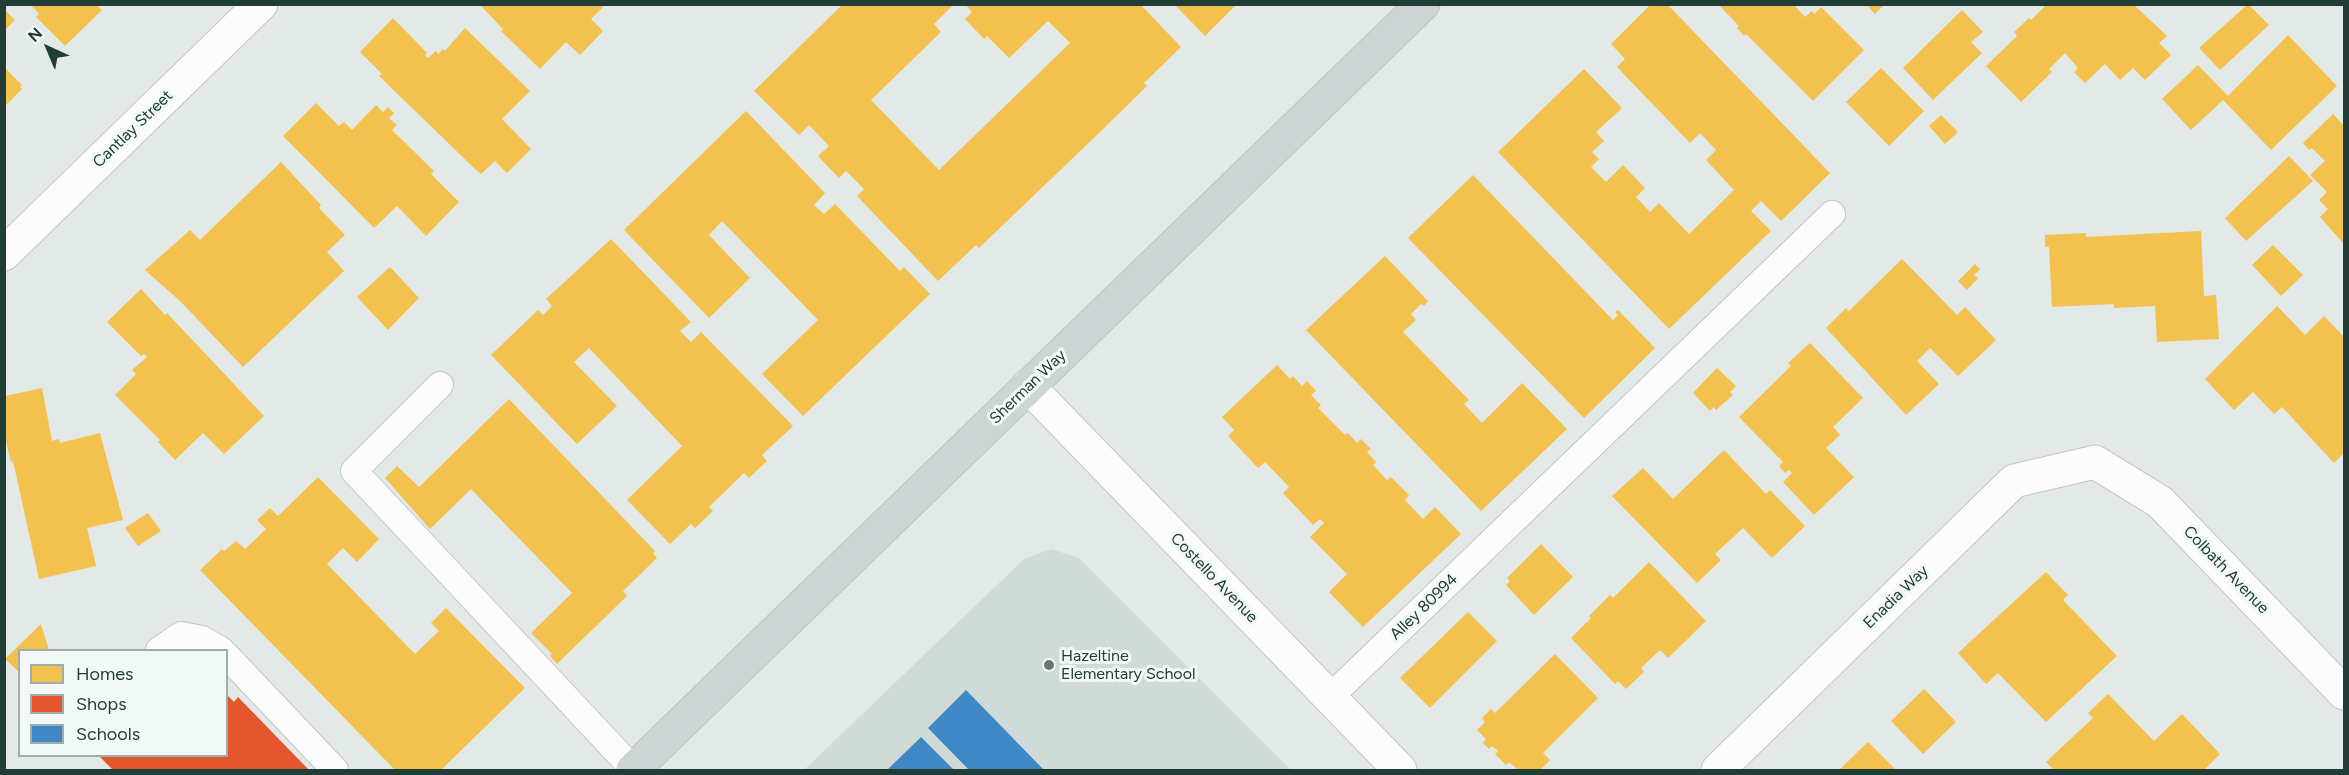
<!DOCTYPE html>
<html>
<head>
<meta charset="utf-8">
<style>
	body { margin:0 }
	#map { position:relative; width:2349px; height:775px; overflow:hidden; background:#e3e9e7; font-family:Figtree,sans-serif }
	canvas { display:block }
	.frame { position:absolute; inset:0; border:6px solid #203d38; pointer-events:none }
	.legend { position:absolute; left:18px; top:649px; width:210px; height:108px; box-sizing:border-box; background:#f1f8f5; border:2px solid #9dada9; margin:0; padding:8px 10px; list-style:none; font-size:18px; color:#203d38 }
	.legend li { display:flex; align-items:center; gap:12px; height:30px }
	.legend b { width:30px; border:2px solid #9dada9 }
	.north { position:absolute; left:18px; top:18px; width:60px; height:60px; -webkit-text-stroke:4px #f1f8f5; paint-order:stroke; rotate:316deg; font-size:16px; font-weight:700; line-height:24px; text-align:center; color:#203d38 }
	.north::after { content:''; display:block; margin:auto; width:21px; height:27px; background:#203d38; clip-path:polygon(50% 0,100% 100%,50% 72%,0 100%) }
</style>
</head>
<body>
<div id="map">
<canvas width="2349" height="775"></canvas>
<div class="frame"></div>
<ul class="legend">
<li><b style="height:16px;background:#f2c14e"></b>Homes</li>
<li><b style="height:16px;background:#e4572e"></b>Shops</li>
<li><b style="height:16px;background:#3f88c5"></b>Schools</li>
</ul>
<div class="north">N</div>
</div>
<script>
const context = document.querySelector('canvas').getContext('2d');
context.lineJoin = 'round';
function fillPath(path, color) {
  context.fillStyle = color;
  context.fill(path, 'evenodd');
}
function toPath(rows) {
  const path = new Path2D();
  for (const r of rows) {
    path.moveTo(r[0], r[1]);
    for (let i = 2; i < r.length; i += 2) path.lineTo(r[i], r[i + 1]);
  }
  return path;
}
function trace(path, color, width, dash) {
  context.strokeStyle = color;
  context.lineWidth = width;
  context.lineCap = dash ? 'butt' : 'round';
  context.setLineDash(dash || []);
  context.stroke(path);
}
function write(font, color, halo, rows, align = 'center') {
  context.font = font + ' Figtree,sans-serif';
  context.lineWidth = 6;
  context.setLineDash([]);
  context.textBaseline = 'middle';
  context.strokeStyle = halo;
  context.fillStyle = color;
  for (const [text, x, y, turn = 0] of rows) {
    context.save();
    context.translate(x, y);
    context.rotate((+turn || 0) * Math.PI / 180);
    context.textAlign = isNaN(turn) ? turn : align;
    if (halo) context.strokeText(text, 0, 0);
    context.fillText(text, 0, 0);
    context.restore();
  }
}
fillPath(toPath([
	[1051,549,1079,558,1291,770,804,770,1024,559]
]), '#d0dbd7');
fillPath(toPath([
	[30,4,96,4,102,10,65,46,36,17,39,14],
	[479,4,602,4,604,6,591,19,603,31,580,55,566,42,540,69,501,31,503,29],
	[843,4,954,4,934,24,941,32,871,100,939,170,1070,43,1048,21,1009,58,987,36,984,39,965,19,972,12,965,4,1140,4,1181,47,1144,83,1147,86,1100,132,979,248,976,245,938,281,857,196,864,189,846,171,839,178,818,156,829,146,809,125,799,135,754,91],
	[1174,4,1237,4,1205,36],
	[1651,4,1667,4,1830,173,1781,221,1761,201,1751,211,1771,231,1669,329,1498,152,1584,69,1622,108,1596,132,1604,141,1592,152,1599,159,1591,167,1606,182,1623,165,1645,188,1636,197,1650,212,1659,203,1689,234,1734,190,1706,160,1716,150,1700,133,1690,143,1617,67,1625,59,1611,44],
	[1718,4,1793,4,1805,17,1812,11,1814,14,1821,7,1864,50,1813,101,1746,34,1744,36,1737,28,1739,26],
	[1866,4,1885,4,1875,14],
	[2047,4,2133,4,2167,36,2159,43,2171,55,2145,80,2133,68,2120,80,2105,64,2085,83,2074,72,2078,68,2065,53,2049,69,2052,72,2021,102,1986,66,2017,36,2014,32,2029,18,2031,20],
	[2248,4,2269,25,2220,70,2199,48],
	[4,9,15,20,4,31],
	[1962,10,1983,32,1971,42,1982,53,1933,100,1903,68],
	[393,18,427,53,425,55,428,58,436,51,438,54,443,49,445,51,465,28,530,91,502,119,531,149,507,173,495,161,481,174,474,168,379,76,382,74,360,52],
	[2288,35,2337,86,2271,150,2223,100,2191,130,2162,99,2198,65,2228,96],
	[4,67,22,85,20,86,22,89,4,107],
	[1881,68,1924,111,1889,146,1846,102],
	[316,103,339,126,344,122,352,130,376,105,383,112,388,107,394,113,389,118,397,125,392,130,434,171,431,174,459,202,426,236,397,206,374,228,283,136],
	[746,111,825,193,814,205,824,214,835,204,900,271,904,267,930,294,803,416,762,374,818,320,722,221,709,235,750,278,709,318,624,230],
	[2333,114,2344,126,2344,244,2320,217,2328,209,2319,200,2327,192,2310,175,2325,161,2312,148,2309,150,2303,143],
	[1941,115,1958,132,1945,144,1929,126],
	[2289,156,2313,181,2246,241,2225,218],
	[281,162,321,205,319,208,345,235,327,252,344,271,243,367,180,301,145,270,190,230,200,240],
	[1473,175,1613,320,1618,315,1615,312,1618,310,1655,348,1584,418,1408,238],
	[2201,231,2204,296,2216,295,2219,339,2157,342,2155,306,2114,308,2114,304,2052,307,2049,247,2045,247,2045,235,2086,233,2086,237],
	[611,239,691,322,680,331,691,342,701,332,793,426,762,455,767,461,749,478,744,473,709,507,713,511,695,528,691,524,670,544,627,500,682,446,589,348,574,362,617,406,577,444,491,355,538,310,543,315,552,306,546,299],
	[2273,245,2303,275,2281,296,2252,265],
	[1385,256,1428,301,1424,306,1421,304,1411,314,1416,320,1403,332,1469,400,1464,404,1482,423,1522,383,1567,429,1481,511,1306,330],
	[1902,259,1957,315,1965,307,1996,340,1958,376,1930,348,1917,361,1939,384,1906,415,1826,328,1846,308,1849,311],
	[1975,264,1980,269,1974,275,1978,278,1967,290,1958,281],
	[390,267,419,298,388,330,357,297],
	[141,289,165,315,167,313,264,416,224,454,203,433,175,460,158,442,160,440,115,395,136,374,132,370,147,357,144,354,141,356,107,322],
	[2277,306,2305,335,2324,316,2344,337,2344,453,2334,463,2282,407,2274,414,2253,392,2234,410,2205,379],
	[1810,343,1863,398,1833,427,1840,435,1826,448,1854,477,1814,515,1783,482,1792,473,1789,470,1785,473,1779,466,1783,462,1739,417,1791,366,1788,363],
	[1277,365,1290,379,1293,376,1302,386,1307,381,1316,391,1311,395,1321,405,1318,408,1345,435,1348,433,1357,443,1361,439,1371,449,1367,452,1376,462,1373,465,1387,480,1391,477,1409,495,1405,500,1423,519,1435,507,1461,534,1363,627,1329,592,1347,574,1310,537,1324,523,1320,519,1313,525,1283,493,1289,487,1265,462,1258,468,1228,436,1234,430,1222,417],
	[1717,368,1736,386,1730,392,1733,395,1716,410,1714,407,1710,411,1693,393],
	[42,388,52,441,59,439,60,443,100,433,123,520,87,528,96,566,39,579,13,461,11,462,5,437,5,396],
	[509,399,655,551,653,553,657,558,623,591,627,596,557,664,550,656,552,654,531,633,572,593,471,489,430,529,385,478,397,466,419,487],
	[1724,450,1766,494,1770,490,1805,526,1772,558,1743,528,1715,554,1721,560,1697,583,1612,496,1643,468,1673,499],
	[318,477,379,539,357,562,343,548,327,564,415,654,439,631,431,623,446,608,525,688,441,770,395,770,200,570,222,549,224,551,236,541,245,549,266,529,257,520,270,508,278,516],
	[148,513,161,531,138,546,125,528],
	[1541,544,1573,577,1534,615,1506,585,1510,581,1507,578],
	[1649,562,1706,621,1668,658,1660,650,1641,668,1644,672,1626,689,1618,681,1615,684,1571,638,1591,618,1589,616,1610,595,1613,598],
	[2046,572,2068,595,2063,600,2117,656,2046,722,1998,673,1986,684,1958,653],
	[1468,612,1497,641,1430,708,1400,678],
	[41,624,49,650,20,650,20,673,5,659],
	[1555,654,1598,698,1543,753,1550,760,1540,770,1518,770,1509,762,1506,765,1495,754,1498,751,1492,746,1489,749,1483,743,1486,739,1477,730,1485,722,1482,718,1491,709,1495,713],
	[1924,689,1956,722,1923,754,1891,721],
	[2108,694,2154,741,2182,714,2220,754,2204,770,2054,770,2046,762,2093,718,2088,713],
	[1868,742,1896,770,1839,770]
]), '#f2c14e');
fillPath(toPath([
	[226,694,234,702,238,697,309,770,113,770,99,756,226,756]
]), '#e4572e');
fillPath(toPath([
	[966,690,1044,770,969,770,928,728],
	[921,737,954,770,887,770]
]), '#3f88c5');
const service = toPath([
	[440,385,354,471,634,770],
	[159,650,181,635,202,639,221,650],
	[226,655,335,770],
	[1329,698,1832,214]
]);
const minor = toPath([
	[4,254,261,4],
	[1028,386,1400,770],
	[1718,770,2014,481,2095,462,2160,502,2344,693]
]);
const primary = toPath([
	[633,770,1423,4]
]);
trace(service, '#c0c6c4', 28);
trace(minor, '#c0c6c4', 35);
trace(primary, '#bbc5c3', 35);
trace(service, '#fbfcfb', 26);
trace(minor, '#fbfcfb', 33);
trace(primary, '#cdd5d4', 33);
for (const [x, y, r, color] of [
	[1049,665,6,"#647975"]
]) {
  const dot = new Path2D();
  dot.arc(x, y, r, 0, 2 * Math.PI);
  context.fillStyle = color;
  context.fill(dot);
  trace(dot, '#f1f8f5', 2);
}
write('16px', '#203d38', '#f1f8f5', [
	["Cantlay Street",133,129,-44],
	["Sherman Way",1028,387,-44],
	["Colbath Avenue",2226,570,46],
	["Costello Avenue",1214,578,46],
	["Enadia Way",1896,597,-44],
	["Alley 80994",1424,607,-44]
]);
write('16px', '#203d38', '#f1f8f5', [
	["Hazeltine",1061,656],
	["Elementary School",1061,674]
], 'left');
</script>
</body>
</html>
